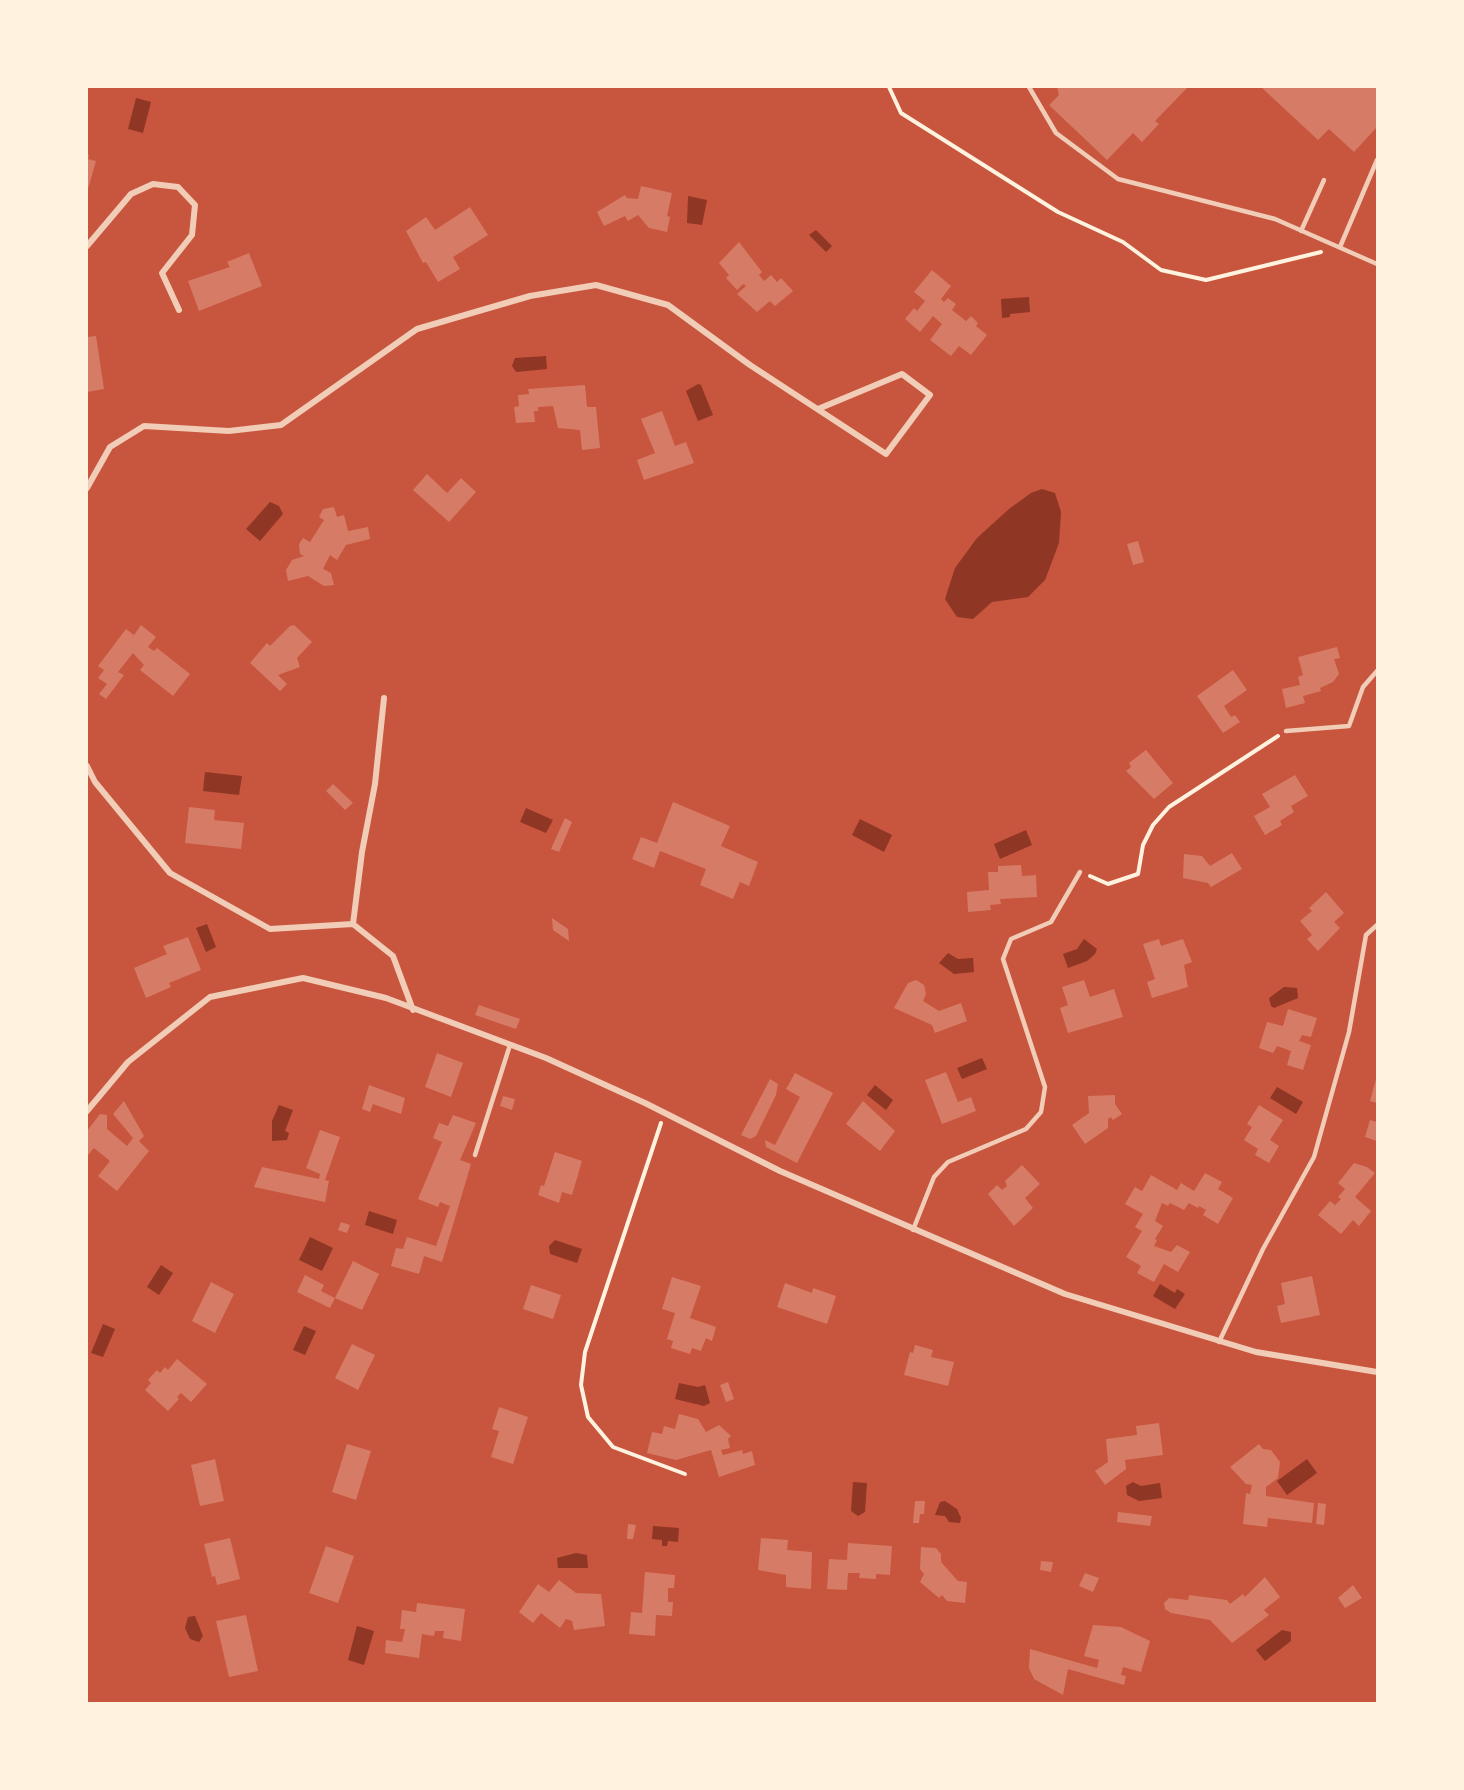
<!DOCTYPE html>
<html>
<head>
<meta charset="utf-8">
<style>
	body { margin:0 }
	#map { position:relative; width:1464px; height:1790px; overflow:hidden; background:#c8553d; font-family:Manrope,sans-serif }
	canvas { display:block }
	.frame { position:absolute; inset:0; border:88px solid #fff3e0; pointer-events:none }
</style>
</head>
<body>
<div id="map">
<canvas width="1464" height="1790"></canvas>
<div class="frame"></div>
</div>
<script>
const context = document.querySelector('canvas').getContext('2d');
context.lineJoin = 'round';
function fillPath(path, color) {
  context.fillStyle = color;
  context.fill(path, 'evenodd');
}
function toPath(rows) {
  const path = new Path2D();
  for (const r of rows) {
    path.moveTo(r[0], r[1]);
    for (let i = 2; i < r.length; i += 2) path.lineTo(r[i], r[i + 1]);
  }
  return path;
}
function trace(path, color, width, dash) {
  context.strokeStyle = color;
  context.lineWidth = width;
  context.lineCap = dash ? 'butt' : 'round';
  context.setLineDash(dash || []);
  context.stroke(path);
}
fillPath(toPath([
	[136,98,151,102,143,133,128,129],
	[688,196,707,200,702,225,687,223],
	[816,230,832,246,826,252,809,235],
	[1029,297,1030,312,1010,314,1010,317,1002,318,1001,299],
	[546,356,547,369,516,372,512,366,515,358],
	[698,384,701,385,713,415,698,421,686,391],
	[1042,489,1055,493,1061,512,1059,543,1045,580,1028,597,992,602,973,619,957,617,945,599,955,568,977,538,1009,509,1031,493],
	[270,502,279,506,283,514,260,541,246,529],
	[205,772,242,776,239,795,203,791],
	[526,808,553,820,546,833,520,822],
	[860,819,892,835,884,852,852,835],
	[1026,830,1032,845,1000,859,994,844],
	[207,924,216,947,206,952,196,928],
	[1084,939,1097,949,1095,954,1087,961,1068,968,1063,954,1077,949],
	[948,953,958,959,973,958,974,972,954,974,939,963],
	[1284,987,1297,988,1298,998,1274,1008,1271,1006,1269,998],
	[982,1058,987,1069,962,1079,957,1068],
	[875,1085,893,1100,886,1110,867,1095],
	[1277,1087,1303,1102,1296,1114,1270,1098],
	[279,1105,293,1110,285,1131,289,1133,287,1140,272,1141,272,1121],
	[369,1211,397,1220,393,1234,365,1225],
	[310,1237,333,1248,322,1271,299,1260],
	[555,1240,582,1249,577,1263,550,1254,549,1246],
	[161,1265,173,1273,159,1295,147,1287],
	[1160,1284,1175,1293,1177,1289,1185,1294,1175,1309,1153,1296],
	[103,1324,115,1329,103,1357,91,1353],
	[304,1326,316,1331,305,1355,293,1350],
	[679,1383,698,1387,705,1385,710,1403,704,1406,675,1399],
	[1307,1459,1317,1473,1287,1495,1277,1481],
	[853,1482,867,1483,865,1512,858,1516,851,1511],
	[1133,1482,1141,1486,1160,1483,1162,1498,1139,1501,1127,1495,1126,1486],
	[945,1501,957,1509,961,1518,960,1523,949,1522,945,1516,935,1515,940,1502],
	[653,1526,679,1528,678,1542,668,1541,667,1546,662,1546,662,1540,652,1539],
	[576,1553,587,1555,588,1568,558,1568,557,1558],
	[195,1616,203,1636,199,1642,190,1639,185,1628,188,1617],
	[357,1626,374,1631,364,1665,348,1660],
	[1282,1630,1291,1632,1291,1641,1265,1661,1256,1650]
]), '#8f3625');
fillPath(toPath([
	[1057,87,1188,87,1155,121,1159,124,1142,142,1133,133,1107,160,1049,105,1059,95],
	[1261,87,1377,87,1377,127,1354,152,1329,129,1318,140],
	[87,154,89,155,88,159,96,161,88,189],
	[641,186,672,193,667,216,670,217,667,232,649,228,638,215,628,221,625,216,604,226,597,212,625,195,627,198,638,199],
	[470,207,488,235,453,257,460,269,438,282,426,262,423,263,406,231,426,217,435,230],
	[739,242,762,272,759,275,764,281,771,275,777,282,781,278,793,291,775,306,770,301,757,312,737,294,746,286,743,284,737,290,726,278,729,275,719,263],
	[249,253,262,286,199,311,188,281,230,267,227,262],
	[932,270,951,286,941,299,944,302,948,298,956,304,952,310,966,321,971,316,978,323,976,326,987,335,971,355,959,346,951,356,930,340,942,324,933,316,920,332,905,319,914,308,917,311,925,301,914,292],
	[96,336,104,389,87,392,87,337],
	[585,385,587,407,596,407,600,448,582,450,580,430,558,428,553,406,538,407,538,411,534,411,535,422,516,423,514,407,519,406,518,395,529,394,528,389],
	[662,411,675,446,686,442,694,463,644,480,637,460,655,453,641,419],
	[427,474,447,493,461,478,476,492,449,522,413,490],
	[334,507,337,517,344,515,348,531,368,527,370,539,346,545,337,560,330,555,323,569,331,573,334,585,324,586,308,576,288,581,286,570,292,560,304,556,300,554,299,544,303,538,310,542,324,520,319,517,323,509],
	[1138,541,1144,562,1133,565,1127,544],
	[141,625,156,637,148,647,154,651,157,648,190,674,173,696,140,670,144,665,133,653,118,672,124,675,106,699,99,694,107,684,98,678,104,670,98,666,126,629,134,635],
	[294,625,312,642,297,658,300,667,278,675,287,684,280,691,250,663,267,643,270,646,290,626],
	[1337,647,1340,658,1334,659,1339,674,1333,682,1320,688,1321,691,1303,696,1305,703,1286,708,1282,689,1300,685,1298,677,1303,675,1298,657],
	[1233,670,1247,690,1224,706,1231,717,1235,715,1240,722,1223,733,1197,696],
	[1146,750,1173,783,1154,799,1126,771,1131,767,1129,763],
	[1295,775,1308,796,1291,806,1294,812,1280,821,1282,825,1265,835,1254,816,1270,807,1262,794],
	[333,784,353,803,345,810,326,791],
	[673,802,730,826,721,846,758,862,749,886,740,882,733,899,700,885,706,869,660,851,654,868,632,859,641,837,657,843],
	[189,807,215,810,214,820,244,823,241,849,185,843],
	[565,818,572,822,559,852,551,849],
	[1232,853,1242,869,1211,887,1208,883,1183,878,1184,854,1202,856,1210,866],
	[1021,865,1022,876,1036,875,1037,897,1000,899,1001,904,990,905,991,910,968,912,967,892,989,890,988,872,998,872,998,866],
	[1326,892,1344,913,1334,922,1340,928,1318,951,1307,939,1312,935,1300,921,1312,911,1309,908],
	[552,918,568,929,569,941,553,930],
	[188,937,201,970,169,983,171,987,146,998,134,968,167,954,163,946],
	[1159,939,1161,946,1183,939,1192,962,1184,965,1188,987,1152,998,1147,982,1155,979,1143,944],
	[916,980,924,985,926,994,923,1001,939,1011,961,1003,967,1021,935,1033,932,1025,894,1008,908,983],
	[1084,980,1090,997,1114,989,1123,1017,1068,1033,1060,1008,1068,1005,1062,987],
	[479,1005,520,1019,516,1029,475,1015],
	[1288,1009,1317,1018,1311,1037,1302,1035,1299,1041,1311,1045,1303,1070,1287,1065,1291,1051,1277,1046,1273,1053,1259,1048,1267,1022,1283,1026],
	[437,1053,463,1063,451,1097,425,1087],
	[946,1072,958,1102,971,1097,976,1111,942,1124,925,1080],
	[795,1073,833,1093,797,1163,766,1147,765,1140,775,1145,800,1097,786,1089],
	[770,1079,778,1084,776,1095,756,1136,750,1139,741,1135],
	[1376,1079,1377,1079,1377,1103,1370,1101],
	[369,1085,405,1098,401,1114,373,1104,370,1112,362,1109],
	[1115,1095,1115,1104,1122,1114,1113,1120,1111,1117,1108,1119,1108,1128,1085,1144,1072,1125,1089,1113,1088,1096],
	[503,1096,515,1099,512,1110,500,1106],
	[124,1101,144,1136,139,1141,149,1151,117,1191,98,1176,110,1161,94,1148,87,1156,87,1131,100,1114,107,1115,107,1129,127,1146,133,1138,113,1114],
	[863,1101,895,1131,880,1151,846,1124],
	[1259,1105,1283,1120,1270,1140,1279,1146,1269,1163,1255,1155,1258,1149,1244,1140,1252,1127,1247,1124],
	[453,1115,476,1123,460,1160,471,1164,442,1262,424,1256,419,1274,391,1266,396,1248,403,1249,407,1237,436,1246,450,1206,440,1202,438,1207,418,1199,442,1142,433,1138,439,1123,448,1126],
	[1370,1120,1377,1122,1377,1141,1365,1137],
	[320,1130,340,1137,325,1180,329,1181,325,1202,254,1187,262,1167,319,1179,320,1174,306,1168],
	[555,1152,582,1161,572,1195,562,1192,559,1203,538,1195,541,1185,544,1186],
	[1354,1163,1367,1167,1375,1173,1355,1197,1371,1211,1359,1226,1353,1220,1341,1234,1318,1215,1330,1201,1335,1205,1341,1199,1338,1197,1345,1189,1338,1183],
	[1022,1165,1040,1184,1025,1198,1033,1208,1014,1226,988,1194,997,1185,1002,1190,1007,1186,1005,1181],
	[1205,1173,1222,1182,1218,1189,1233,1198,1218,1224,1203,1215,1206,1210,1199,1206,1198,1208,1189,1203,1184,1210,1170,1203,1168,1206,1162,1203,1155,1221,1163,1226,1155,1239,1157,1240,1154,1246,1171,1252,1177,1245,1190,1252,1178,1272,1164,1264,1154,1282,1137,1273,1141,1266,1126,1257,1142,1231,1135,1227,1143,1214,1125,1204,1135,1187,1142,1191,1151,1175,1177,1190,1181,1183,1194,1191],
	[341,1222,350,1225,347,1233,338,1230],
	[353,1261,379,1274,362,1310,335,1298],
	[305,1275,324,1285,321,1291,335,1298,330,1308,297,1292],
	[1312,1276,1320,1315,1281,1323,1277,1306,1285,1304,1281,1283],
	[672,1277,701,1286,690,1318,716,1327,712,1341,706,1338,701,1351,692,1348,690,1354,671,1348,673,1341,667,1339,675,1313,662,1309],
	[211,1282,234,1294,215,1333,192,1321],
	[785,1283,812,1293,813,1288,836,1296,827,1324,777,1307],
	[531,1285,561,1295,553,1319,523,1309],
	[352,1344,375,1355,358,1390,335,1378],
	[915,1345,933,1350,931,1357,954,1362,948,1386,904,1375,910,1352,913,1353],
	[177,1359,207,1384,191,1402,181,1393,177,1397,179,1399,168,1411,145,1390,151,1383,148,1380,157,1370,160,1373,165,1367,168,1370],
	[728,1382,734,1399,726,1402,720,1385],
	[499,1407,528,1417,513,1464,491,1457,499,1431,492,1429],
	[679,1414,698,1419,706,1432,719,1425,731,1436,728,1439,730,1448,721,1450,723,1455,742,1450,743,1454,752,1451,755,1465,719,1477,711,1450,676,1460,647,1453,652,1432,662,1434,664,1426,675,1429],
	[1159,1423,1163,1455,1125,1460,1126,1469,1105,1485,1095,1471,1108,1462,1106,1439,1137,1435,1136,1426],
	[347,1444,371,1451,356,1500,332,1492],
	[1259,1444,1263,1449,1271,1450,1280,1462,1278,1478,1266,1487,1266,1496,1314,1503,1312,1523,1268,1518,1267,1527,1243,1524,1246,1493,1250,1494,1252,1485,1246,1484,1230,1467],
	[215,1459,224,1501,200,1506,191,1465],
	[915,1501,925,1501,924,1514,920,1514,919,1523,913,1523],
	[1318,1503,1326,1504,1324,1525,1316,1524],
	[1118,1512,1152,1516,1150,1526,1117,1522],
	[628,1524,636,1525,633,1539,627,1539],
	[230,1538,240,1579,217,1585,215,1576,212,1577,204,1544],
	[761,1538,788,1540,787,1550,812,1552,811,1589,786,1587,786,1575,758,1570],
	[848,1543,892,1546,890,1575,876,1574,876,1579,859,1578,860,1573,848,1573,847,1590,827,1589,829,1559,847,1560],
	[326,1546,354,1556,338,1603,309,1593],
	[921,1547,936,1548,941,1554,941,1562,958,1581,967,1582,965,1603,947,1601,942,1595,939,1598,920,1582,924,1574,920,1569],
	[1041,1561,1053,1562,1051,1572,1040,1570],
	[645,1572,675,1575,674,1588,668,1588,668,1602,673,1602,672,1616,656,1615,655,1636,629,1634,631,1612,642,1613],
	[1085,1573,1099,1578,1093,1592,1079,1586],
	[1265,1577,1280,1597,1264,1610,1269,1615,1232,1643,1210,1620,1171,1613,1165,1609,1164,1603,1169,1598,1188,1600,1189,1595,1227,1600,1230,1604,1243,1594,1245,1597],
	[559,1580,576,1593,601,1594,605,1626,574,1630,572,1621,566,1619,560,1628,541,1613,533,1623,519,1612,538,1584,549,1592],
	[1353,1585,1362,1598,1345,1608,1338,1598],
	[417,1603,465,1609,461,1641,443,1638,444,1631,435,1631,434,1636,422,1634,419,1658,385,1653,386,1640,402,1642,405,1629,400,1629,402,1610,416,1612],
	[246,1615,258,1671,229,1677,216,1621],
	[1093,1625,1121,1627,1150,1641,1141,1672,1123,1667,1121,1675,1126,1676,1124,1685,1068,1669,1063,1695,1034,1679,1029,1668,1030,1649,1097,1668,1099,1660,1084,1656]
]), '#d67c66');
trace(toPath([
	[889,87,901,113,1058,212,1123,242,1161,270,1206,280,1321,252],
	[1090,876,1108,884,1138,874,1143,845,1153,825,1169,807,1278,736],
	[661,1123,585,1352,581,1385,588,1417,613,1447,685,1474]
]), '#fff3e0', 4);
trace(toPath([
	[1029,87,1056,133,1118,179,1275,219,1377,264],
	[1301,231,1324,180],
	[1340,247,1377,160],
	[1286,731,1349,726,1363,687,1377,671],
	[475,1155,510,1045],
	[913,1230,934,1177,948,1162,1026,1129,1041,1112,1045,1087,1003,959,1011,939,1051,922,1080,872],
	[1219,1342,1263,1249,1314,1157,1349,1032,1366,935,1377,925]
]), '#f1ccb7', 4.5);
trace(toPath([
	[87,246,131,194,153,184,178,187,195,205,192,235,162,273,179,310],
	[87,488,110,447,144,426,229,431,281,425,417,329,530,296,596,285,668,305,750,365,886,454,930,395,902,374,818,409],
	[87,766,95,782,170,873,270,929,353,924,393,956,413,1010],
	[353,924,362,852,375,784,384,698],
	[87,1111,128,1062,210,997,303,978,386,998,546,1058,645,1103,780,1171,1065,1294,1256,1352,1377,1372]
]), '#f1ccb7', 6);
</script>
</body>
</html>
